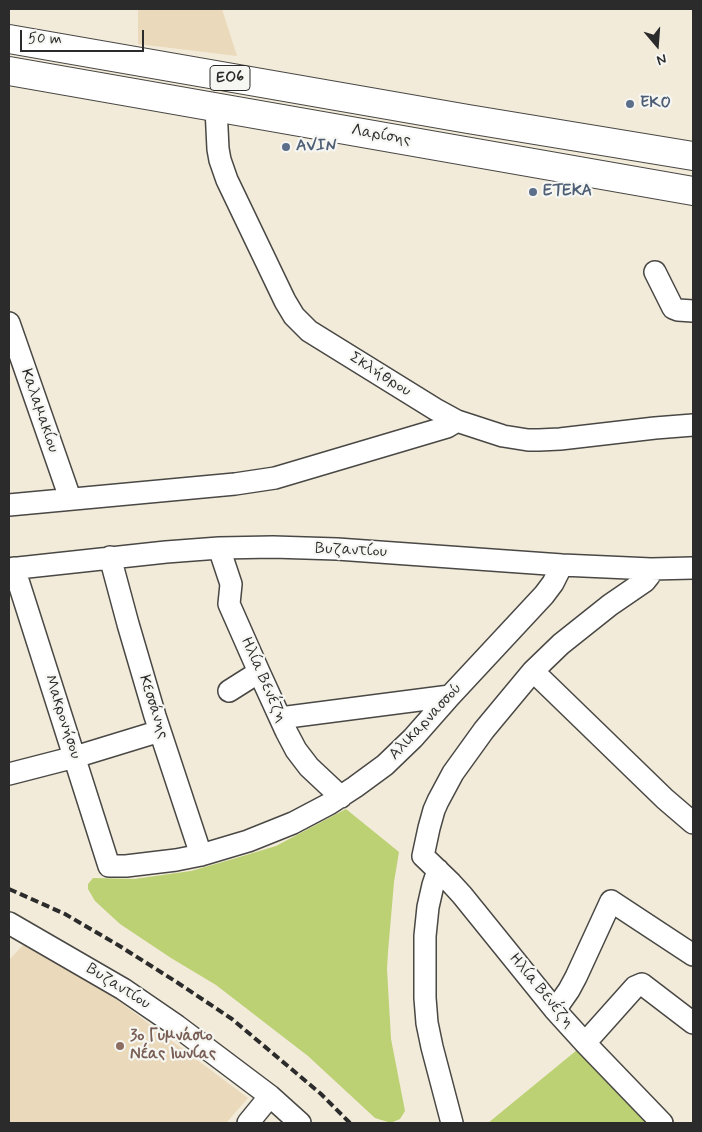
<!DOCTYPE html>
<html>
<head>
<meta charset="utf-8">
<style>
	body { margin:0 }
	#map { position:relative; width:702px; height:1132px; overflow:hidden; background:#f2ebd9; font-family:Mynerve,sans-serif }
	canvas { display:block }
	.frame { position:absolute; inset:0; border:10px solid #2b2b2b; pointer-events:none }
	.north { position:absolute; left:632px; top:20px; width:50px; height:50px; -webkit-text-stroke:4px #f6f6f2; paint-order:stroke; rotate:162deg; font-size:14px; font-weight:700; line-height:20px; text-align:center; color:#2b2b2b }
	.north::after { content:''; display:block; margin:auto; width:18px; height:22px; background:#2b2b2b; clip-path:polygon(50% 0,100% 100%,50% 72%,0 100%) }
	.scale { position:absolute; left:20px; top:30px; width:124px; height:22px; box-sizing:border-box; border:2px solid #2b2b2b; border-top:0; padding-left:6px; font-size:15px; line-height:18px; white-space:nowrap; color:#2b2b2b; -webkit-text-stroke:4px #f6f6f2; paint-order:stroke }
</style>
</head>
<body>
<div id="map">
<canvas width="702" height="1132"></canvas>
<div class="frame"></div>
<div class="north">N</div>
<div class="scale">50 m</div>
</div>
<script>
const context = document.querySelector('canvas').getContext('2d');
context.lineJoin = 'round';
function fillPath(path, color) {
  context.fillStyle = color;
  context.fill(path, 'evenodd');
}
function toPath(rows) {
  const path = new Path2D();
  for (const r of rows) {
    path.moveTo(r[0], r[1]);
    for (let i = 2; i < r.length; i += 2) path.lineTo(r[i], r[i + 1]);
  }
  return path;
}
function trace(path, color, width, dash) {
  context.strokeStyle = color;
  context.lineWidth = width;
  context.lineCap = dash ? 'butt' : 'round';
  context.setLineDash(dash || []);
  context.stroke(path);
}
function write(font, color, halo, rows, align = 'center') {
  context.font = font + ' Mynerve,sans-serif';
  context.lineWidth = 4.5;
  context.setLineDash([]);
  context.textBaseline = 'middle';
  context.strokeStyle = halo;
  context.fillStyle = color;
  for (const [text, x, y, turn = 0] of rows) {
    context.save();
    context.translate(x, y);
    context.rotate((+turn || 0) * Math.PI / 180);
    context.textAlign = isNaN(turn) ? turn : align;
    if (halo) context.strokeText(text, 0, 0);
    context.fillText(text, 0, 0);
    context.restore();
  }
}
fillPath(toPath([
	[138,9,222,9,237,56,138,44],
	[23,945,112,996,248,1098,226,1123,9,1123,9,960]
]), '#ead9ba');
fillPath(toPath([
	[346,809,399,852,394,882,388,952,387,969,391,1039,405,1111,400,1119,393,1122,388,1122,375,1118,308,1056,216,985,171,958,120,924,95,901,88,889,88,884,93,878,134,879,191,871,233,859,276,846],
	[577,1050,651,1123,488,1123]
]), '#bcd074');
const minor = toPath([
	[216,108,218,149,220,160,227,180,285,301,294,316,309,331,435,409,457,421,503,436,528,440,539,440,560,439,655,428,693,425],
	[655,272,673,308,678,310,693,311],
	[9,323,70,498],
	[9,505,235,484,275,478,447,427,457,421],
	[219,548,231,584,229,604,259,672,286,731,296,750,309,767,341,797],
	[110,557,128,624,155,716,201,855],
	[14,568,109,866,126,866,176,860,201,855,248,841,293,823,329,804,355,787,385,765,413,738,450,696,544,595,553,583,562,565],
	[9,569,166,552,219,548,273,547,337,549,562,565,651,569,693,568],
	[651,569,649,576,645,581,610,605,561,644,533,671,484,730,453,773,438,801,434,810,429,828,423,856,451,883,462,895,555,1010,585,1043,662,1123],
	[533,671,665,799,693,823],
	[229,691,259,672],
	[280,718,450,696],
	[9,774,75,757,160,731],
	[438,870,433,885,428,907,425,936,425,998,427,1023,432,1047,452,1123],
	[9,923,123,989,177,1026,270,1096,300,1123],
	[555,1010,569,990,576,977,611,901,693,955],
	[585,1043,635,987,642,984,693,1023],
	[248,1123,270,1096]
]);
const major = toPath([
	[9,39,468,119,693,156],
	[9,71,693,191]
]);
trace(minor, '#494845', 24);
trace(major, '#494845', 30);
trace(minor, '#fff', 21);
trace(major, '#fff', 28);
trace(toPath([
	[9,889,65,914,118,945,175,981,232,1019,321,1094,350,1123]
]), '#2b2b2b', 4, [8, 4]);
for (const [x, y, r, color] of [
	[630,104,5,"#5c6f8a"],
	[286,147,5,"#5c6f8a"],
	[533,192,5,"#5c6f8a"],
	[120,1046,5,"#8d6e63"]
]) {
  const dot = new Path2D();
  dot.arc(x, y, r, 0, 2 * Math.PI);
  context.fillStyle = color;
  context.fill(dot);
  trace(dot, '#f6f6f2', 2);
}
for (const [x, y, w] of [
	[230,78,40]
]) {
  const box = new Path2D();
  box.roundRect(x - w / 2, y - 12.5, w, 25, 4);
  context.fillStyle = '#f6f6f2';
  context.fill(box);
  trace(box, '#2b2b2b', 1);
}
write('bold 15px', '#2b2b2b', null, [
	["ΕΟ6",230,78]
]);
write('bold 16px', '#4e5e75', '#f6f6f2', [
	["EKO",640,104],
	["AVIN",296,147],
	["ΕΤΕΚΑ",543,192]
], 'left');
write('16px', '#2b2b2b', '#f6f6f2', [
	["Λαρίσης",381,136,10],
	["Σκλήθρου",380,375,32],
	["Καλαμακίου",39,411,71],
	["Βυζαντίου",351,551,3],
	["Ηλία Βενέζη",263,680,66],
	["Κεσσάνης",153,707,72],
	["Μακρονήσου",62,717,72],
	["Αλικαρνασσού",426,722,-47],
	["Βυζαντίου",118,987,32],
	["Ηλία Βενέζη",541,991,50]
]);
write('bold 16px', '#785e54', '#f6f6f2', [
	["3ο Γυμνάσιο",130,1037],
	["Νέας Ιωνίας",130,1055]
], 'left');
</script>
</body>
</html>
